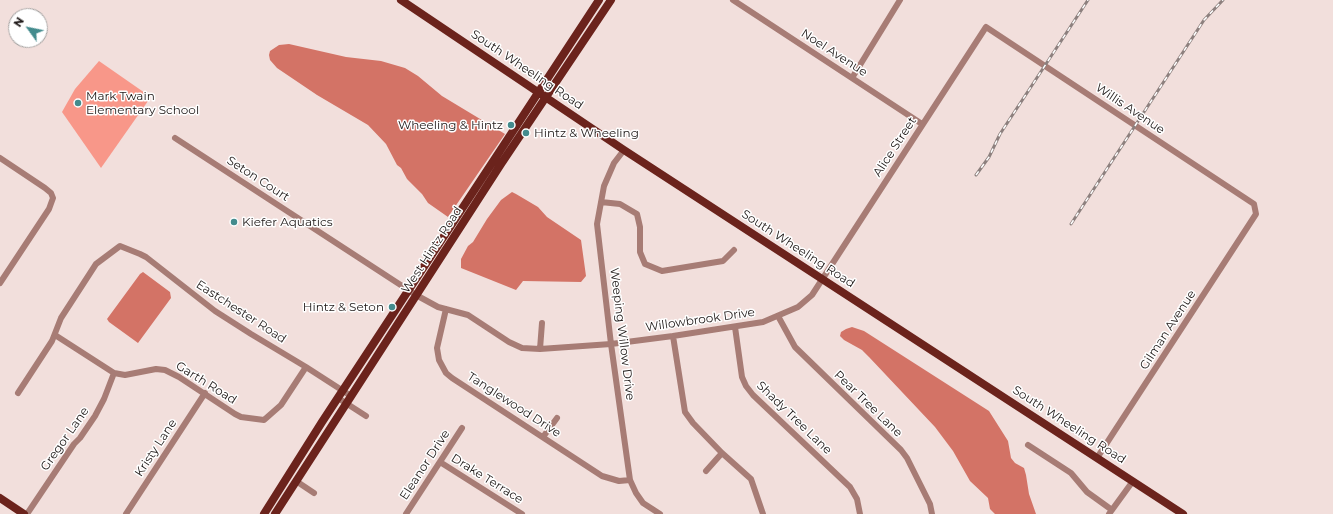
<!DOCTYPE html>
<html>
<head>
<meta charset="utf-8">
<style>
	body { margin:0 }
	#map { position:relative; width:1333px; height:514px; overflow:hidden; background:#f2dfdc; font-family:Montserrat,sans-serif }
	canvas { display:block }
	.north { position:absolute; left:8px; top:8px; width:40px; height:40px; box-sizing:border-box; background:#fff; border:1px solid #a5a3a2; border-radius:50%; rotate:303deg; font-size:11px; font-weight:700; line-height:16px; text-align:center; color:#1e1817 }
	.north::after { content:''; display:block; margin:auto; width:14px; height:18px; background:#438b8d; clip-path:polygon(50% 0,100% 100%,50% 72%,0 100%) }
</style>
</head>
<body>
<div id="map">
<canvas width="1333" height="514"></canvas>
<div class="north">N</div>
</div>
<script>
const context = document.querySelector('canvas').getContext('2d');
context.lineJoin = 'round';
function fillPath(path, color) {
  context.fillStyle = color;
  context.fill(path, 'evenodd');
}
function toPath(rows) {
  const path = new Path2D();
  for (const r of rows) {
    path.moveTo(r[0], r[1]);
    for (let i = 2; i < r.length; i += 2) path.lineTo(r[i], r[i + 1]);
  }
  return path;
}
function trace(path, color, width, dash) {
  context.strokeStyle = color;
  context.lineWidth = width;
  context.lineCap = dash ? 'butt' : 'round';
  context.setLineDash(dash || []);
  context.stroke(path);
}
function write(font, color, halo, rows, align = 'center') {
  context.font = font + ' Montserrat,sans-serif';
  context.lineWidth = 3;
  context.setLineDash([]);
  context.textBaseline = 'middle';
  context.strokeStyle = halo;
  context.fillStyle = color;
  for (const [text, x, y, turn = 0] of rows) {
    context.save();
    context.translate(x, y);
    context.rotate((+turn || 0) * Math.PI / 180);
    context.textAlign = isNaN(turn) ? turn : align;
    if (halo) context.strokeText(text, 0, 0);
    context.fillText(text, 0, 0);
    context.restore();
  }
}
fillPath(toPath([
	[99,61,145,93,148,101,101,168,62,112,75,89]
]), '#f89789');
fillPath(toPath([
	[289,44,346,57,381,61,405,68,418,76,442,96,505,134,448,217,428,203,422,194,407,179,401,168,397,165,386,144,368,125,317,95,277,68,270,60,269,55,270,51,279,45],
	[512,192,516,194,538,207,547,217,581,240,586,276,581,282,523,281,516,290,461,268,461,259,468,246,473,242,487,219,501,200],
	[143,272,170,292,171,298,138,343,109,322,107,319,140,274],
	[852,327,864,331,989,411,1008,441,1011,458,1015,463,1024,468,1026,475,1029,494,1036,514,995,514,990,509,988,498,970,481,953,451,935,427,869,357,862,350,844,340,840,336,841,332,846,329]
]), '#d37366');
trace(toPath([
	[733,0,922,124],
	[852,78,900,0],
	[175,138,416,295,438,307,468,315,509,342,522,348,540,349,611,344,673,336,763,322,798,307,812,295,986,27,1254,204,1256,214,1097,458],
	[624,150,614,163,604,186,597,224,611,344,630,480,636,493,643,503,660,514],
	[0,158,45,188,51,193,53,198,49,209,0,283],
	[601,202,620,204,637,214,640,227,640,252,645,264,662,271,723,261,734,250],
	[446,309,437,348,439,360,446,373,452,378,602,476,619,481,630,480],
	[778,316,795,347,901,450,907,458,930,504,932,514],
	[735,327,742,377,746,386,753,395,850,487,857,499,860,514],
	[55,335,114,373,125,375,156,369,165,370,179,377,235,414,241,417,264,420,281,405,306,367],
	[673,336,685,412,693,423,722,453,751,479,763,514],
	[540,349,542,323],
	[18,393,52,341,61,318,96,264,120,246,140,254,146,257,215,311,251,334,306,367,351,396],
	[338,398,366,416],
	[543,437,557,418],
	[1028,445,1071,473,1087,492,1112,510],
	[440,462,522,514],
	[706,471,722,453],
	[296,481,314,493],
	[27,514,74,444,80,438,95,416,104,399,114,373],
	[126,514,205,393],
	[406,514,462,428],
	[1109,514,1133,481]
]), '#a77c75', 6);
trace(toPath([
	[401,0,624,150,1183,514],
	[0,498,24,514],
	[264,514,322,422,599,0],
	[275,514,501,164,611,0]
]), '#6b231c', 8);
const rail = toPath([
	[976,175,989,157,1000,134,1088,0],
	[1071,224,1204,20,1223,0]
]);
trace(rail, '#8d807e', 3);
trace(rail, '#fff', 1.5, [4.5]);
for (const [x, y, r, color] of [
	[78,103,4,"#438b8d"],
	[511,125,4,"#438b8d"],
	[526,133,4,"#438b8d"],
	[234,222,4,"#438b8d"],
	[392,307,4,"#438b8d"]
]) {
  const dot = new Path2D();
  dot.arc(x, y, r, 0, 2 * Math.PI);
  context.fillStyle = color;
  context.fill(dot);
  trace(dot, '#fff', 1.5);
}
write('12px', '#1e1817', '#fff', [
	["Noel Avenue",834,53,33],
	["South Wheeling Road",527,70,34],
	["Willis Avenue",1130,109,34],
	["Alice Street",895,147,-57],
	["Seton Court",258,179,33],
	["South Wheeling Road",798,249,33],
	["West Hintz Road",432,250,-57],
	["Eastchester Road",241,312,33],
	["Willowbrook Drive",700,320,-8],
	["Gilman Avenue",1168,330,-57],
	["Weeping Willow Drive",622,334,83],
	["Garth Road",206,383,32],
	["Pear Tree Lane",868,404,44],
	["Tanglewood Drive",514,405,33],
	["Shady Tree Lane",794,418,44],
	["South Wheeling Road",1069,425,33],
	["Gregor Lane",65,439,-55],
	["Kristy Lane",156,448,-57],
	["Eleanor Drive",425,465,-57],
	["Drake Terrace",487,479,32]
]);
write('12px', '#1e1817', '#fff', [
	["Mark Twain",86,96],
	["Elementary School",86,110],
	["Wheeling & Hintz",503,125,"right"],
	["Hintz & Wheeling",534,133],
	["Kiefer Aquatics",242,222],
	["Hintz & Seton",384,307,"right"]
], 'left');
</script>
</body>
</html>
